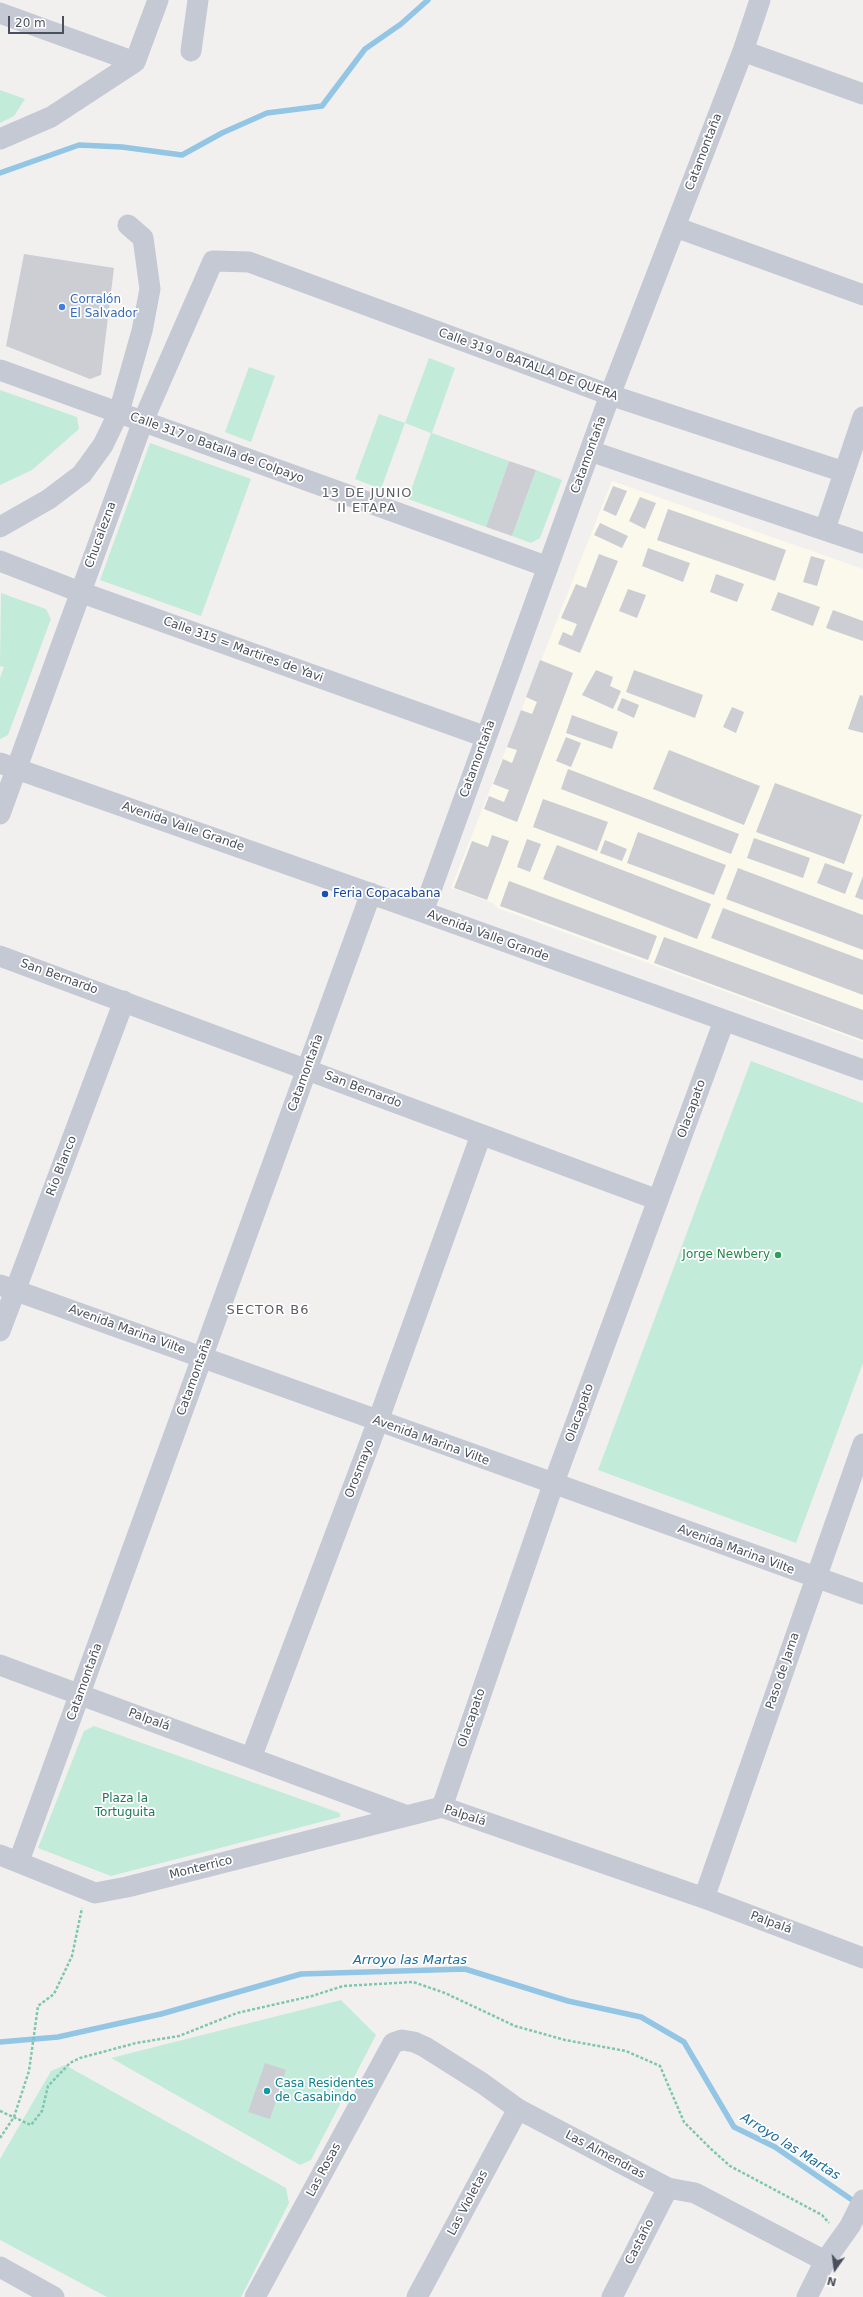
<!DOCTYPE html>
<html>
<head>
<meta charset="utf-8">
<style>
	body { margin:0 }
	#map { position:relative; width:863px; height:2297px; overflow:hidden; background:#f2f0ef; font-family:"DejaVu Sans",sans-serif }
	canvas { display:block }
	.north { position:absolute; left:815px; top:2249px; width:40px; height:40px; -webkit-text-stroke:3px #fff; paint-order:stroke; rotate:194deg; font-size:11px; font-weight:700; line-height:16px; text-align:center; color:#494f5b }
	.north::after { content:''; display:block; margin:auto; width:14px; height:18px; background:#494f5b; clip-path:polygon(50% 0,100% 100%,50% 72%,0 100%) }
	.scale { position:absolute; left:8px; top:16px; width:56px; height:18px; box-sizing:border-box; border:2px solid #494f5b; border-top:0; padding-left:5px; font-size:12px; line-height:14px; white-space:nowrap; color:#494f5b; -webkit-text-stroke:3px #fff; paint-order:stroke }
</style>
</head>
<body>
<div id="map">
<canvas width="863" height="2297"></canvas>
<div class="north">N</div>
<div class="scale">20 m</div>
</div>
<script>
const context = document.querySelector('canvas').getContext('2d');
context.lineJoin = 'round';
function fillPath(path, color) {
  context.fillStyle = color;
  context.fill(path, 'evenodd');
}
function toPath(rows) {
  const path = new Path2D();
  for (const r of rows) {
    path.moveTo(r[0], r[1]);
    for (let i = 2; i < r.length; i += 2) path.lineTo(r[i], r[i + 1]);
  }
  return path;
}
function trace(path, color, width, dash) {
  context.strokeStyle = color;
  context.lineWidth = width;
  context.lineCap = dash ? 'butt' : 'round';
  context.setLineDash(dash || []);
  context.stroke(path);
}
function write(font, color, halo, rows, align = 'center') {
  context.font = font + ' "DejaVu Sans",sans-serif';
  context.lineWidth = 3.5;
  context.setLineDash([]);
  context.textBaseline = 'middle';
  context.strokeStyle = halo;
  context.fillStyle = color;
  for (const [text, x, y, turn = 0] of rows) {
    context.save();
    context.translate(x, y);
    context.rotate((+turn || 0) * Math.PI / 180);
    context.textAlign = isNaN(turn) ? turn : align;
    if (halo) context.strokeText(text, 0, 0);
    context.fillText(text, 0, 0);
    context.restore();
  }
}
fillPath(toPath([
	[612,481,863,569,863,1042,498,908,493,903,451,888]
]), '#faf9eb');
fillPath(toPath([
	[0,90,25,99,14,116,0,123],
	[429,358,455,368,432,433,509,461,486,527,408,499,431,433,405,423,381,489,355,479,379,414,405,423],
	[249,367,275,376,251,442,225,432],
	[0,390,77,417,79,429,32,470,0,485],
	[150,443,251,479,201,616,100,580],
	[536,470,562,480,540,538,531,543,512,536],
	[1,593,46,609,51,619,8,735,0,739,0,678,4,667,0,666],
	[751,1061,863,1103,863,1363,796,1543,598,1470],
	[94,1726,340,1813,340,1817,111,1876,38,1848,84,1731],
	[341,2000,376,2035,311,2160,300,2165,111,2058],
	[65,2065,286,2188,289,2203,241,2297,107,2297,0,2240,0,2159,51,2071]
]), '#c2ebd9');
trace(toPath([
	[0,173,79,145,122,147,182,155,222,133,267,113,322,106,365,49,401,24,428,0],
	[0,2042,58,2037,161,2014,301,1974,465,1969,568,2001,641,2017,684,2042,734,2127,775,2147,858,2204]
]), '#93c5e4', 5.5);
fillPath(toPath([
	[24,254,114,268,101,375,90,379,6,346],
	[509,461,536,470,512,536,486,527],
	[613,486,627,491,616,516,603,510],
	[640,497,656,503,645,529,629,521],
	[668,509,786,550,775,581,657,540],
	[600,523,628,536,622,548,594,535],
	[648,548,690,563,683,582,642,566],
	[599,554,618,561,580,653,558,644,563,632,572,636,577,624,561,618,576,584,586,588],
	[811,556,825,560,817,586,803,582],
	[716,574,744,584,737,602,710,592],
	[628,589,646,595,637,618,619,611],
	[778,592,820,607,813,626,771,610],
	[833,610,863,621,863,641,826,628],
	[540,660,573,673,517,822,484,809,489,796,504,802,509,790,493,784,503,759,512,763,517,750,507,747,521,710,532,714,537,702,526,697],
	[596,670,613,677,610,686,621,691,613,709,582,695],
	[634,670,703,695,695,718,626,692],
	[860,695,863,696,863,733,848,729],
	[622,698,639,705,634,718,617,710],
	[732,707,744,712,736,733,723,727],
	[572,715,618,732,612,749,566,733],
	[566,737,581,743,571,767,556,761],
	[669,750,760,786,744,825,653,789],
	[568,769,739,834,731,854,561,789],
	[775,783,862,815,844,864,756,832],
	[543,799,608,822,597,851,533,827],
	[638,832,726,865,714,895,627,863],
	[492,835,509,841,487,900,454,888,472,841,488,847],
	[754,838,810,858,803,878,747,858],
	[527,839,541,844,530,872,517,867],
	[605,840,627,849,622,861,600,853],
	[557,845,711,904,697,939,543,879],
	[825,863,853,873,845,894,817,883],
	[738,868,863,915,863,950,726,899],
	[863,876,863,900,855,897],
	[509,881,657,936,648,960,500,906],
	[723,908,863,960,863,995,711,938],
	[664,937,863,1010,863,1040,654,963],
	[265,2063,286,2070,270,2119,248,2112]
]), '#cdced3');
trace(toPath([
	[0,2111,31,2125,42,2111,48,2086,70,2063,80,2058,136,2043,179,2036,237,2013,312,1996,343,1986,413,1982,445,1993,515,2026,565,2040,626,2051,660,2066,684,2122,711,2149,730,2166,822,2215,829,2223],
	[0,2138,14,2117,29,2071,38,2006,54,1994,72,1956,82,1908]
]), '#7dc6af', 2.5, [3, 2]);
trace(toPath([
	[0,13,135,62],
	[191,51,198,0],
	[743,51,863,94],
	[135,62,158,0],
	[0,139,51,117,135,62],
	[675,227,863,295],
	[0,370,548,567],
	[590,451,863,543],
	[0,527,49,499,82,474,103,445,119,412,142,331,150,289,143,238,128,225],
	[825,529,863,417],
	[0,561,80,592,486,737],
	[0,763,423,912,863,1070],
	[0,814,143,421,213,261,249,262,610,395,844,472],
	[423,912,610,395,743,51,760,0],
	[0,956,658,1200],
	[0,1285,863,1594],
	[0,1331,124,1001],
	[0,1665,405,1815],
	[251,1758,378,1421,481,1135],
	[442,1807,553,1485,724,1021],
	[0,1855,95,1893,127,1887,442,1807,704,1898,863,1958],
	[19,1861,371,893],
	[704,1898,863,1444],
	[0,2267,54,2297],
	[255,2297,393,2043,402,2040,414,2042,425,2047,482,2083,518,2109,668,2188,695,2193,825,2261],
	[417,2297,518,2109],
	[612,2297,668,2188],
	[807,2297,825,2261,850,2226,863,2200]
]), '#c4c9d3', 21);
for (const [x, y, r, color] of [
	[62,307,4,"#3f7fe0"],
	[325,894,4,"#1a4fb4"],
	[778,1255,4,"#2e9e5b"],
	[267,2091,4,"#0f9aa8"]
]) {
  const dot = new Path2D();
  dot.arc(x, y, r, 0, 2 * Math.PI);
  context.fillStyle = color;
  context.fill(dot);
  trace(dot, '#fff', 1.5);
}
write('12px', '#494f5b', '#fff', [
	["Catamontaña",704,152,-69],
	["Calle 319 o BATALLA DE QUERA",528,365,20],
	["Calle 317 o Batalla de Colpayo",217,448,20],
	["Catamontaña",589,455,-70],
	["Chucalezna",101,535,-70],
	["Calle 315 = Martires de Yavi",243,650,20],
	["Catamontaña",478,759,-70],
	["Avenida Valle Grande",183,827,19],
	["Avenida Valle Grande",488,936,20],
	["San Bernardo",59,977,20],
	["Catamontaña",306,1073,-70],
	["San Bernardo",363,1090,21],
	["Olacapato",692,1109,-70],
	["Río Blanco",62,1166,-69],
	["Avenida Marina Vilte",127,1330,20],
	["Catamontaña",195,1377,-70],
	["Olacapato",580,1413,-70],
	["Avenida Marina Vilte",431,1441,20],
	["Orosmayo",360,1469,-69],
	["Avenida Marina Vilte",736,1550,20],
	["Paso de Jama",783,1671,-71],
	["Catamontaña",85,1682,-70],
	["Olacapato",472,1718,-71],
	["Palpalá",149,1720,20],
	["Palpalá",465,1816,18],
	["Monterrico",201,1868,-14],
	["Palpalá",771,1923,20],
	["Las Almendras",605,2155,28],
	["Las Rosas",324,2170,-62],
	["Las Violetas",468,2203,-62],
	["Castaño",640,2242,-63]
]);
write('12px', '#366cbe', '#fff', [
	["Corralón",70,300],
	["El Salvador",70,314]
], 'left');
write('12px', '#164399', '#fff', [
	["Feria Copacabana",333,894]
], 'left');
write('12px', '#27864d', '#fff', [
	["Jorge Newbery",770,1255]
], 'right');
write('12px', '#20765a', '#fff', [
	["Plaza la",125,1799],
	["Tortuguita",125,1813]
]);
write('12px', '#0d838f', '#fff', [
	["Casa Residentes",275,2084],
	["de Casabindo",275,2098]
], 'left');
context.letterSpacing = '1px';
write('13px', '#5c5e64', '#fff', [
	["13 DE JUNIO",367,494],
	["II ETAPA",367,509],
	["SECTOR B6",268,1311]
]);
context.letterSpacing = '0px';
write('italic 13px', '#1a6b9d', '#fff', [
	["Arroyo las Martas",410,1961],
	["Arroyo las Martas",790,2147,32]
]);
</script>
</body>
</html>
